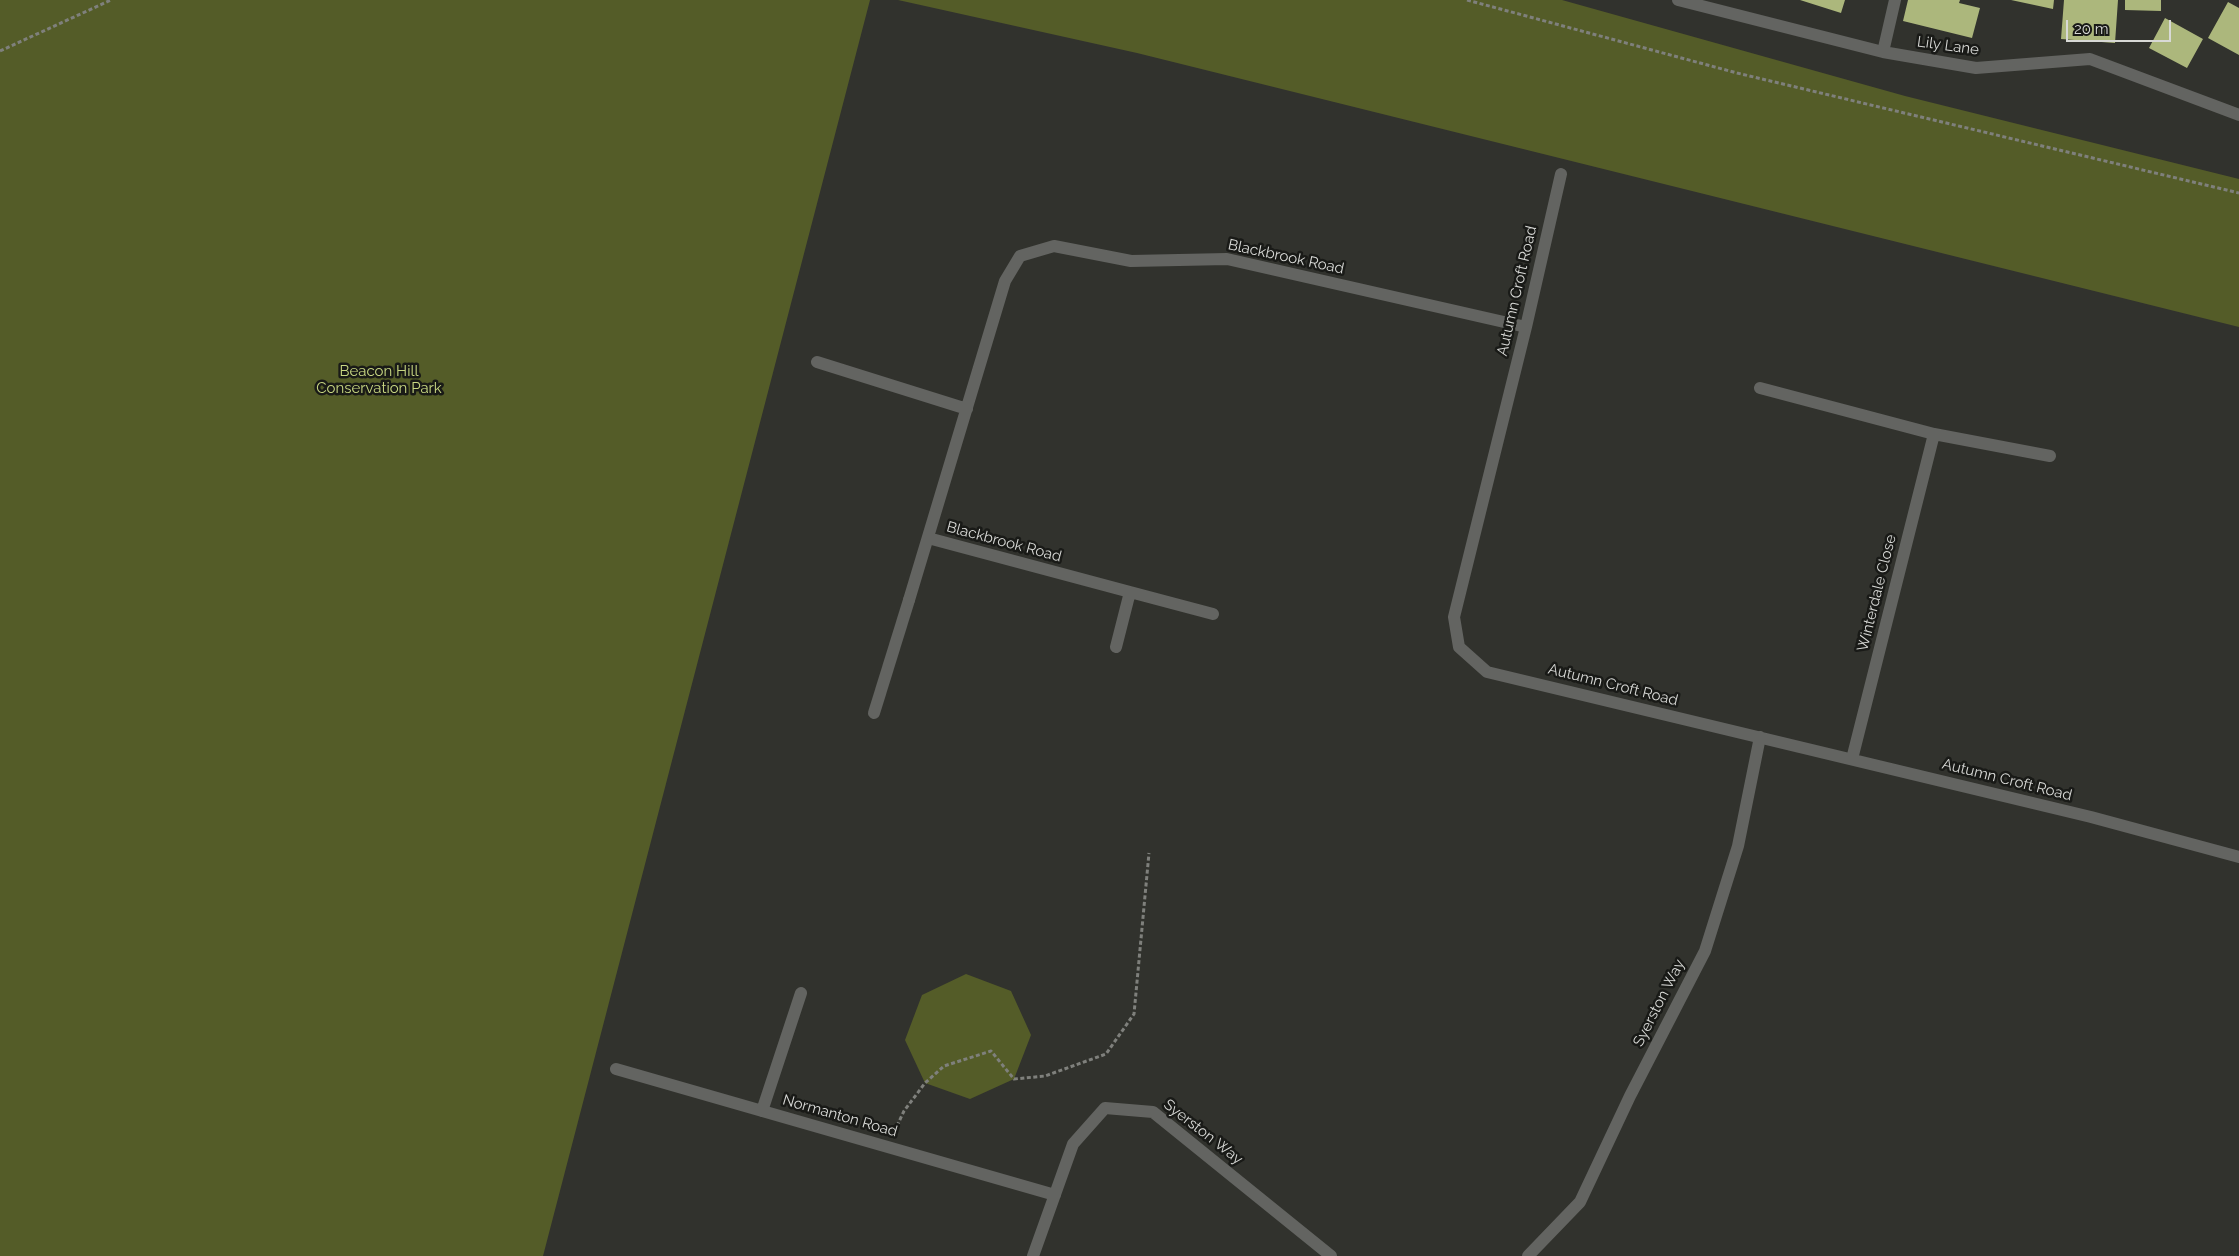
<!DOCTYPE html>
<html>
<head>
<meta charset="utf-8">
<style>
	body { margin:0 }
	#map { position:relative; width:2239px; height:1256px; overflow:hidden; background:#31322d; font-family:Raleway,sans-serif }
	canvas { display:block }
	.scale { position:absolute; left:2066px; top:20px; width:105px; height:22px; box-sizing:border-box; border:2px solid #d8d9d6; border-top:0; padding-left:6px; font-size:15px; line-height:18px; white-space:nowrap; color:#d8d9d6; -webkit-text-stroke:4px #191a17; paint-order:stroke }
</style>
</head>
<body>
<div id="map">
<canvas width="2239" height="1256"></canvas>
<div class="scale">20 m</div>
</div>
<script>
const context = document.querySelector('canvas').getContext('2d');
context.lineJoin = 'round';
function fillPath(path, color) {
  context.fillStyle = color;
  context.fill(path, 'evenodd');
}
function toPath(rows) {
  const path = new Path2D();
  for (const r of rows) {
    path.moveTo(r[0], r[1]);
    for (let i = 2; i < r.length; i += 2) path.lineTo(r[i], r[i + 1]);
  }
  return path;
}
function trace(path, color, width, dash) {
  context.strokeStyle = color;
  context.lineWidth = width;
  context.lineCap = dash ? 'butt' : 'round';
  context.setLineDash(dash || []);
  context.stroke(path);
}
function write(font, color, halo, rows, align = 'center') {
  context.font = font + ' Raleway,sans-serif';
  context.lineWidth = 5;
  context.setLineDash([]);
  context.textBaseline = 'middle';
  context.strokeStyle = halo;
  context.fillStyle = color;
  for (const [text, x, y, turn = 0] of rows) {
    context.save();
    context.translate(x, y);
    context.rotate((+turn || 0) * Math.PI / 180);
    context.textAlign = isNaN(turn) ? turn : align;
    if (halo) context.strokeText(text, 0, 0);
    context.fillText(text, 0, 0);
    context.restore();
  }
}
fillPath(toPath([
	[0,0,870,0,543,1256,0,1256],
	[898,0,1562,0,1905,96,2239,179,2239,327,1137,53],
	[966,974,1011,991,1031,1035,1014,1079,970,1099,925,1083,905,1040,922,995]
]), '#545c28');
fillPath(toPath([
	[1800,0,1845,0,1841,13],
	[1908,0,1960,0,1959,3,1980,8,1972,38,1903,21],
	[2011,0,2054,0,2053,9],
	[2064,0,2118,0,2115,43,2061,39],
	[2125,0,2161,0,2161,11,2125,10],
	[2228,2,2239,8,2239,55,2208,38],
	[2165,18,2203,39,2187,68,2149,48]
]), '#acb77c');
trace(toPath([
	[1467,0,1737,73,2239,193],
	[0,51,111,0],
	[897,1126,904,1111,925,1083,944,1066,991,1051,1014,1079,1045,1076,1106,1054,1134,1014,1149,853]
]), '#7f807c', 3, [4, 2.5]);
trace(toPath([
	[874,713,909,600]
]), '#636461', 12);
trace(toPath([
	[1678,0,1883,52,1976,68,2090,59,2239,115],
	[1883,52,1895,0],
	[1561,174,1526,327,1454,617,1459,647,1487,672,2091,817,2239,857],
	[817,362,967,409],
	[1760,388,1934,434],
	[928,538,1130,592,1116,647],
	[1130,592,1213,614],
	[909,600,1005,281,1020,256,1054,246,1131,261,1227,259,1526,327],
	[1852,759,1934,434,2050,456],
	[616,1069,1055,1195],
	[762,1111,801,993],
	[1033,1256,1073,1144,1105,1108,1153,1112,1331,1256],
	[1528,1256,1580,1202,1630,1096,1705,951,1738,846,1760,737]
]), '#636461', 12);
write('15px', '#d8d9d6', '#191a17', [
	["Lily Lane",1948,46,8],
	["Blackbrook Road",1286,257,12],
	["Autumn Croft Road",1517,291,-77],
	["Blackbrook Road",1004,542,15],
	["Winterdale Close",1877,593,-76],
	["Autumn Croft Road",1613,685,14],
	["Autumn Croft Road",2007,780,14],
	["Syerston Way",1659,1003,-63],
	["Normanton Road",840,1116,16],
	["Syerston Way",1203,1132,38]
]);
write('15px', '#c8d782', '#191a17', [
	["Beacon Hill",379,371],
	["Conservation Park",379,388]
]);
</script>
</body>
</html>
